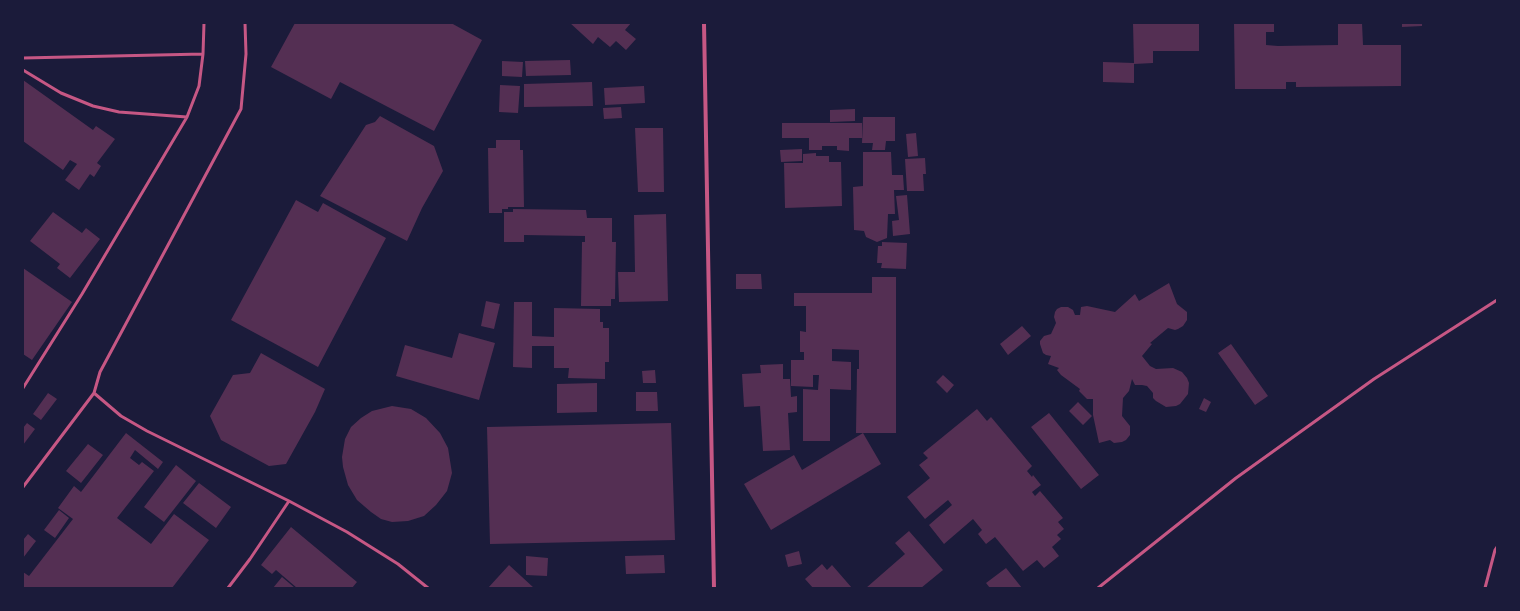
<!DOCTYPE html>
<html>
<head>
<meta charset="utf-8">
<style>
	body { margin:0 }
	#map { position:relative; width:1520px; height:611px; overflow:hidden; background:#1b1b3a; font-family:Ubuntu,sans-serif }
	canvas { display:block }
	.frame { position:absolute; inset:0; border:24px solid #1b1b3a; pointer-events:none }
</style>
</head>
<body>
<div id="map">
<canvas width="1520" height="611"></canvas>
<div class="frame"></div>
</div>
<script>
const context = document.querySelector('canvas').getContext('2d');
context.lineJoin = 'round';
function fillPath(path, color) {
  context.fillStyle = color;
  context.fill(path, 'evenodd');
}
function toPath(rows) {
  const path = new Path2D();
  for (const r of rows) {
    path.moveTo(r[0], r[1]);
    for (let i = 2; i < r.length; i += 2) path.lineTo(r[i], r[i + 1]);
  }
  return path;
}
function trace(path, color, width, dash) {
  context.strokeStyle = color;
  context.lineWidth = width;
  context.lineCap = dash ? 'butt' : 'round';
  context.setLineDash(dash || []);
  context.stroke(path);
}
fillPath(toPath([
	[295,23,451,23,482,40,434,131,340,82,331,99,271,67],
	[570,23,631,23,625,30,636,39,626,50,616,41,610,47,598,37,593,44],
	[1133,23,1199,23,1199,51,1153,51,1153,63,1134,64],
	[1234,23,1274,23,1274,32,1266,32,1266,45,1278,46,1338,45,1338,23,1362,23,1363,45,1401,45,1401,86,1296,87,1296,82,1286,82,1286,89,1235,89],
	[1402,23,1422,23,1422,26,1402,27],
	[570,60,571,75,526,76,525,61],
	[502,61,523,62,522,77,502,76],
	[1103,62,1134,63,1134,83,1103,82],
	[23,80,93,130,96,126,115,139,97,163,101,166,94,177,90,174,79,190,65,180,77,164,70,160,63,170,23,141],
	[592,82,593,106,524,107,524,84],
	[500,85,520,86,518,113,499,112],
	[644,86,645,103,605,105,604,88],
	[621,107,622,118,604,119,603,108],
	[855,109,855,121,830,122,830,110],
	[380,116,434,146,443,171,422,208,407,241,320,196,366,125,375,122],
	[863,117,895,117,895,141,886,141,885,150,872,150,873,143,862,143],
	[782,123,862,123,862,138,849,138,849,151,837,150,837,146,822,146,822,150,809,150,809,138,782,138],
	[635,128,663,128,664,192,638,192],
	[916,133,918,156,908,157,906,134],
	[496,140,520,140,520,150,523,150,524,207,508,207,508,209,502,209,502,213,489,213,488,148,496,148],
	[802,149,802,161,781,162,780,150],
	[863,152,891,152,892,175,903,175,904,190,894,190,895,214,888,214,887,238,877,242,866,237,864,231,854,230,853,187,863,186],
	[816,153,816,156,829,156,829,162,841,162,842,206,785,208,784,163,803,163,803,154],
	[925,158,926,174,923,174,924,191,907,191,905,159],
	[907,195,910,234,893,236,892,221,899,220,896,196],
	[296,200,318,212,323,203,386,238,318,367,231,320],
	[513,209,586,210,587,218,612,218,612,242,607,242,616,242,615,299,611,299,611,306,581,306,582,242,585,242,585,236,524,235,524,242,504,242,504,212,513,212],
	[53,212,82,233,86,228,100,239,70,278,57,268,60,264,30,241],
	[666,214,668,301,619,302,618,272,635,272,634,215],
	[882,242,907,243,906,269,881,268,882,263,877,263,878,246,882,246],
	[23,268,72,302,32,360,23,354],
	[736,274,761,274,762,289,736,289],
	[872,277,896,277,896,433,856,433,857,369,859,369,859,350,832,349,832,361,851,362,851,390,830,389,830,441,803,441,803,389,818,390,819,375,813,375,813,387,791,386,791,360,804,360,804,352,800,352,800,331,806,332,806,306,794,306,794,293,872,293],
	[1169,283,1177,304,1187,312,1187,320,1183,326,1178,329,1175,330,1168,328,1150,343,1152,344,1142,356,1150,366,1156,369,1173,368,1182,372,1187,378,1189,383,1188,394,1180,404,1176,406,1166,407,1156,401,1153,398,1153,393,1147,386,1142,385,1135,385,1132,379,1129,391,1123,398,1122,416,1130,426,1130,435,1126,440,1122,442,1114,443,1110,440,1099,443,1093,415,1093,399,1087,399,1079,391,1080,389,1061,375,1057,370,1059,368,1048,364,1051,356,1046,355,1043,353,1040,344,1040,341,1044,336,1051,334,1056,323,1054,317,1055,312,1057,309,1061,307,1068,307,1073,310,1075,315,1080,315,1081,307,1087,306,1115,312,1135,294,1139,301],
	[486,301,500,304,494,329,481,326],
	[514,302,532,302,532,336,554,337,554,308,600,309,600,322,603,322,603,328,609,328,609,362,605,362,605,379,568,378,569,368,554,368,554,346,532,346,532,368,513,367],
	[1022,326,1031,336,1008,355,1000,344],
	[459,333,495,343,479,400,396,376,405,345,452,358],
	[1231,344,1268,396,1255,405,1218,353],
	[261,353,325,389,315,412,286,464,269,466,221,440,210,416,233,375,250,373],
	[783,364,783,379,790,379,791,397,797,396,797,412,788,413,790,450,763,451,760,406,744,407,742,374,761,373,760,365],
	[655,370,656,383,643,383,642,371],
	[943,375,954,385,947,393,936,382],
	[597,383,597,412,557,413,557,384],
	[636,392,657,392,658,411,636,411],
	[48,393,57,399,41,420,33,414],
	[1204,398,1211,402,1206,412,1199,409],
	[1078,402,1092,416,1083,425,1069,411],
	[392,406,411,409,426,418,440,433,448,448,452,473,447,491,436,505,424,516,408,521,392,522,381,519,371,512,357,500,348,485,343,467,342,457,345,439,351,427,361,418,372,411],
	[977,409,987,421,991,417,1032,466,1027,471,1032,477,1033,475,1041,485,1032,492,1035,496,1040,491,1063,518,1058,522,1064,529,1057,535,1061,539,1052,547,1059,556,1044,568,1037,560,1023,571,995,537,986,544,978,534,982,530,973,519,944,544,929,525,952,505,948,500,925,519,907,497,930,478,919,465,928,458,923,453],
	[1049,413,1099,475,1081,489,1031,427],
	[27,423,35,429,23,445,23,428],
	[671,423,675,540,490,544,487,427],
	[126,433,163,462,158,469,135,450,130,458,139,465,142,462,154,471,117,518,151,544,174,514,209,540,172,588,23,588,23,572,29,576,73,519,58,508,74,486,81,492],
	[863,433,881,464,771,530,744,484,794,455,802,470],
	[88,444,103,455,81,483,66,471],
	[176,465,196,481,164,522,144,507],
	[199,483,231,507,216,528,183,503],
	[59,510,69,518,55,538,44,530],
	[291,527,357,582,352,588,297,588,276,570,272,574,261,565],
	[909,531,943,570,921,588,866,588,905,554,895,543],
	[28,534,36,541,23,558,23,540],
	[799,551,802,564,788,567,785,555],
	[664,555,665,573,626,574,625,556],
	[526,556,548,558,547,576,526,575],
	[822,564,827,570,832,565,852,588,813,588,805,579],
	[509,565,534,588,488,588],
	[1006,568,1022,588,990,588,986,583],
	[282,577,295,588,273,588]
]), '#542f53');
trace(toPath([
	[245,23,246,54,241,109,100,372,94,393,121,416,147,431,289,501,347,532,398,564,428,588],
	[23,58,203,54],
	[23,70,61,93,93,106,119,112,187,117],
	[23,388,82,294,187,117,199,86,203,54,204,23],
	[23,487,94,393],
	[228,588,250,559,289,501],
	[1098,588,1236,478,1374,379,1497,300],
	[1485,588,1495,550,1497,547]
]), '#c65784', 3);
trace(toPath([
	[704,23,714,588]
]), '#c65784', 4);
</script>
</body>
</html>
